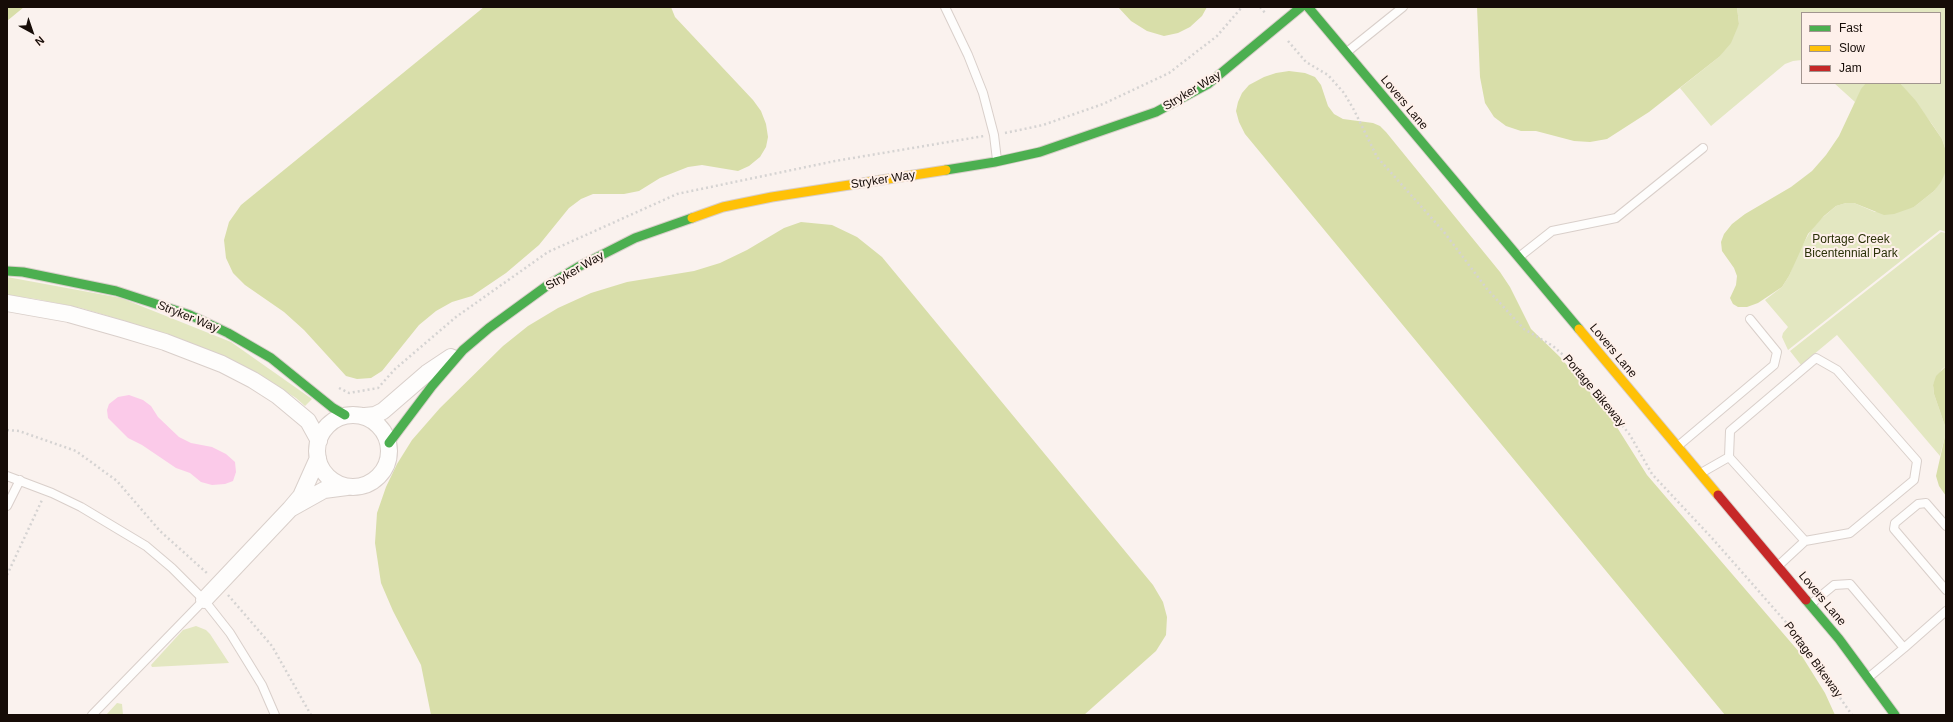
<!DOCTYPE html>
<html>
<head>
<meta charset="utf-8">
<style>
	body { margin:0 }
	#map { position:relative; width:1953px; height:722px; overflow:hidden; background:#faf2ee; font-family:Arial,sans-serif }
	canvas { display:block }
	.frame { position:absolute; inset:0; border:8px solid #160c07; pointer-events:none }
	.legend { position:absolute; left:1801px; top:12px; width:140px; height:72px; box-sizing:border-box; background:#fef0ea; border:1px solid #a1958f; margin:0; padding:5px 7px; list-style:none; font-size:12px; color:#160c07 }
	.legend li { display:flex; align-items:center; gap:8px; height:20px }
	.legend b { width:20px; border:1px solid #a1958f }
	.north { position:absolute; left:12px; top:12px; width:40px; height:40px; -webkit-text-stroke:3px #fef0ea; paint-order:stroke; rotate:140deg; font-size:11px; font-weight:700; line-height:16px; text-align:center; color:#160c07 }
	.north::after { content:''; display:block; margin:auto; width:14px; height:18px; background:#160c07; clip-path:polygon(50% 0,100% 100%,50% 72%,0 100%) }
</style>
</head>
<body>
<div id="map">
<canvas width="1953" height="722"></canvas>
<div class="frame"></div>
<ul class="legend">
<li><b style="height:5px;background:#4caf50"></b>Fast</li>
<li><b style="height:5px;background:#ffc107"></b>Slow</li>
<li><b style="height:5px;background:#c62828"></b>Jam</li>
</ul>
<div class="north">N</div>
</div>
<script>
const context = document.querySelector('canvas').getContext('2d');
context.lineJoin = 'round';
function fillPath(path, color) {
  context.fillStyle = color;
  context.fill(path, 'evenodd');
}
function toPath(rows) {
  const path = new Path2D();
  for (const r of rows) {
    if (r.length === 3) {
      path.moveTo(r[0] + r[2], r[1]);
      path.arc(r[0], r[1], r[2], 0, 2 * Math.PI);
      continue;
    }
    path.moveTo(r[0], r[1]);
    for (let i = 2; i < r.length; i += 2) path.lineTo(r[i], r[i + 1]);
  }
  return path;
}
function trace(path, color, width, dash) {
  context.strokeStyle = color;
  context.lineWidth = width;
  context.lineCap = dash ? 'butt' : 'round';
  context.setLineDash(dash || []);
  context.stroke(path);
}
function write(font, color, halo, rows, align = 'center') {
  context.font = font + ' Arial,sans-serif';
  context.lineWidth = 4;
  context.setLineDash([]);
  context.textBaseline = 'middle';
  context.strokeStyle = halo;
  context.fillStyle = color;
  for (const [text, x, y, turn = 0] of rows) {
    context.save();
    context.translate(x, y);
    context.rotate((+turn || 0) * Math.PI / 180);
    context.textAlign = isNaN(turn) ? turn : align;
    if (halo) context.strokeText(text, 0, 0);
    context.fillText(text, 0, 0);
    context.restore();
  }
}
fillPath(toPath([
	[1737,7,1946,7,1946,151,1942,139,1932,124,1900,83,1940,83,1940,13,1802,13,1802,60,1793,61,1785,64,1711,126,1680,88,1719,57,1739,24],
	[1834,83,1866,83,1855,102],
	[1946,171,1946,232,1940,230,1788,350,1782,337,1783,333,1788,327,1765,300,1782,287,1789,276,1799,251,1814,225,1836,206,1846,203,1854,203,1875,212,1914,207,1934,191],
	[1941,232,1946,233,1946,366,1942,369,1933,385,1934,394,1945,426,1945,436,1940,456,1837,335,1801,365,1790,351],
	[7,277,121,298,231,342,312,399,305,406,296,398,250,369,125,321,81,308,36,299,7,295],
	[196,626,206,630,210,634,229,663,152,667,151,665,183,630],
	[117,703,122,704,123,715,106,715]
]), '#e3e7c1');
fillPath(toPath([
	[7,7,24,7,7,21],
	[484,7,671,7,675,17,753,100,761,111,766,124,768,137,766,147,760,157,749,166,738,171,702,165,688,167,660,178,639,191,624,194,593,194,581,199,569,208,539,245,506,273,472,296,452,302,436,311,419,325,382,371,371,378,357,379,346,376,304,330,284,312,245,285,233,273,226,258,224,240,229,222,241,205],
	[1118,7,1207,7,1202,16,1190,27,1178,33,1164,36,1147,31,1131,21],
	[1477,7,1737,7,1739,24,1731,43,1719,57,1649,112,1607,139,1590,142,1574,141,1536,131,1521,131,1506,126,1494,117,1485,103,1480,77],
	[1289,71,1305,73,1315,77,1321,85,1328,106,1334,114,1343,119,1373,123,1380,126,1386,132,1500,272,1510,287,1531,329,1560,357,1608,413,1647,475,1800,653,1825,693,1835,715,1725,715,1245,134,1239,122,1236,111,1238,102,1242,93,1249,85,1264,77,1276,73],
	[1866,83,1900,83,1916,101,1942,139,1946,151,1946,171,1941,182,1934,191,1914,207,1894,214,1884,215,1854,203,1846,203,1836,206,1824,216,1808,234,1789,276,1782,287,1758,303,1747,307,1738,307,1733,304,1730,298,1736,285,1737,276,1734,268,1722,251,1721,242,1724,234,1732,224,1745,214,1791,187,1812,171,1826,155,1839,136,1861,89],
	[801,222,832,225,857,237,882,257,1153,585,1163,602,1167,617,1166,635,1156,651,1084,715,431,715,421,665,393,611,381,583,375,543,377,513,386,487,397,464,412,440,440,408,503,346,528,326,558,308,591,293,627,282,694,271,720,263,747,250,784,228],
	[1946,366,1946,496,1939,486,1936,476,1945,436,1945,426,1934,394,1933,385,1936,376]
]), '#d8dea9');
fillPath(toPath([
	[129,395,143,400,151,406,158,417,179,437,191,443,212,447,226,454,235,462,236,472,233,481,225,484,212,485,201,482,190,473,176,468,142,445,128,438,108,418,107,410,109,404,118,397]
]), '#fbcae9');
const lane = toPath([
	[945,7,968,55,983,93,994,135,997,160],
	[1347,52,1403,7],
	[1519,257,1552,231,1616,218,1703,148],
	[1678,446,1774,365,1777,352,1750,319],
	[1729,457,1730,431,1816,358,1837,370,1917,461,1914,480,1850,533,1805,541],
	[1701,473,1729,457,1805,541,1778,566],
	[7,476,52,493,81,507,146,546,172,568,204,600,230,633,262,685,275,715],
	[7,506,20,480],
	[1946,526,1926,503,1918,504,1895,523,1894,529,1946,590],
	[1811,604,1834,585,1850,584,1904,648,1868,678],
	[1904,648,1946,611],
	[92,715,204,600]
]);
const street = toPath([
	[7,303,69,314,122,329,165,342,222,364,253,380,278,396,308,421,319,441],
	[353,451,36],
	[365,416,375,415,383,411,427,373,451,357],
	[318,458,301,496,290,509,324,490,347,487],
	[204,600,290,509]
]);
const fast = toPath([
	[1308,7,1579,329],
	[946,170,995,162,1040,152,1156,112,1208,84,1301,7],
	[7,271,23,272,116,291,190,315,228,333,271,358,333,408,345,415],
	[389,443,432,386,463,350,489,328,548,285,578,267,635,238,692,218],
	[1806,600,1839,639,1895,715]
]);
const slow = toPath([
	[692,218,723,207,772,197,946,170],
	[1579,329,1718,495]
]);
const jam = toPath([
	[1718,495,1806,600]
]);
trace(lane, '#d9cfca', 10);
trace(street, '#d9cfca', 18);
trace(fast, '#d9cfca', 11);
trace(slow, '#d9cfca', 11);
trace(jam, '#d9cfca', 11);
trace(toPath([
	[1260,7,1266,14],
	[1288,41,1306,62,1328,75,1344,93,1354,110,1377,157,1444,232,1487,289,1524,329,1553,346,1571,362,1630,435,1652,474,1711,537,1792,629,1852,715],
	[1005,133,1043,125,1103,104,1169,73,1217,36,1242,7],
	[339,388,349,393,378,388,395,369,456,317,548,252,677,194,835,161,984,136],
	[7,430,19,431,76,451,117,481,160,531,208,574],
	[7,575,42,500],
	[228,595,272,646,311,715]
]), '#d5d3d2', 2.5, [2, 3]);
trace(lane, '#fefdfc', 8);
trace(street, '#fefdfc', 16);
trace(fast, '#4caf50', 9);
trace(slow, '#ffc107', 9);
trace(jam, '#c62828', 9);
write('12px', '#160c07', '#fef0ea', [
	["Stryker Way",1192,91,-31],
	["Lovers Lane",1404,103,50],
	["Stryker Way",883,180,-9],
	["Stryker Way",575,271,-30],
	["Stryker Way",188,317,22],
	["Lovers Lane",1613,351,50],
	["Portage Bikeway",1594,391,50],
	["Lovers Lane",1822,599,50],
	["Portage Bikeway",1813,660,54]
]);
write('12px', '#2b3108', '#fef0ea', [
	["Portage Creek",1851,240],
	["Bicentennial Park",1851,254]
]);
</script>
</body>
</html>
